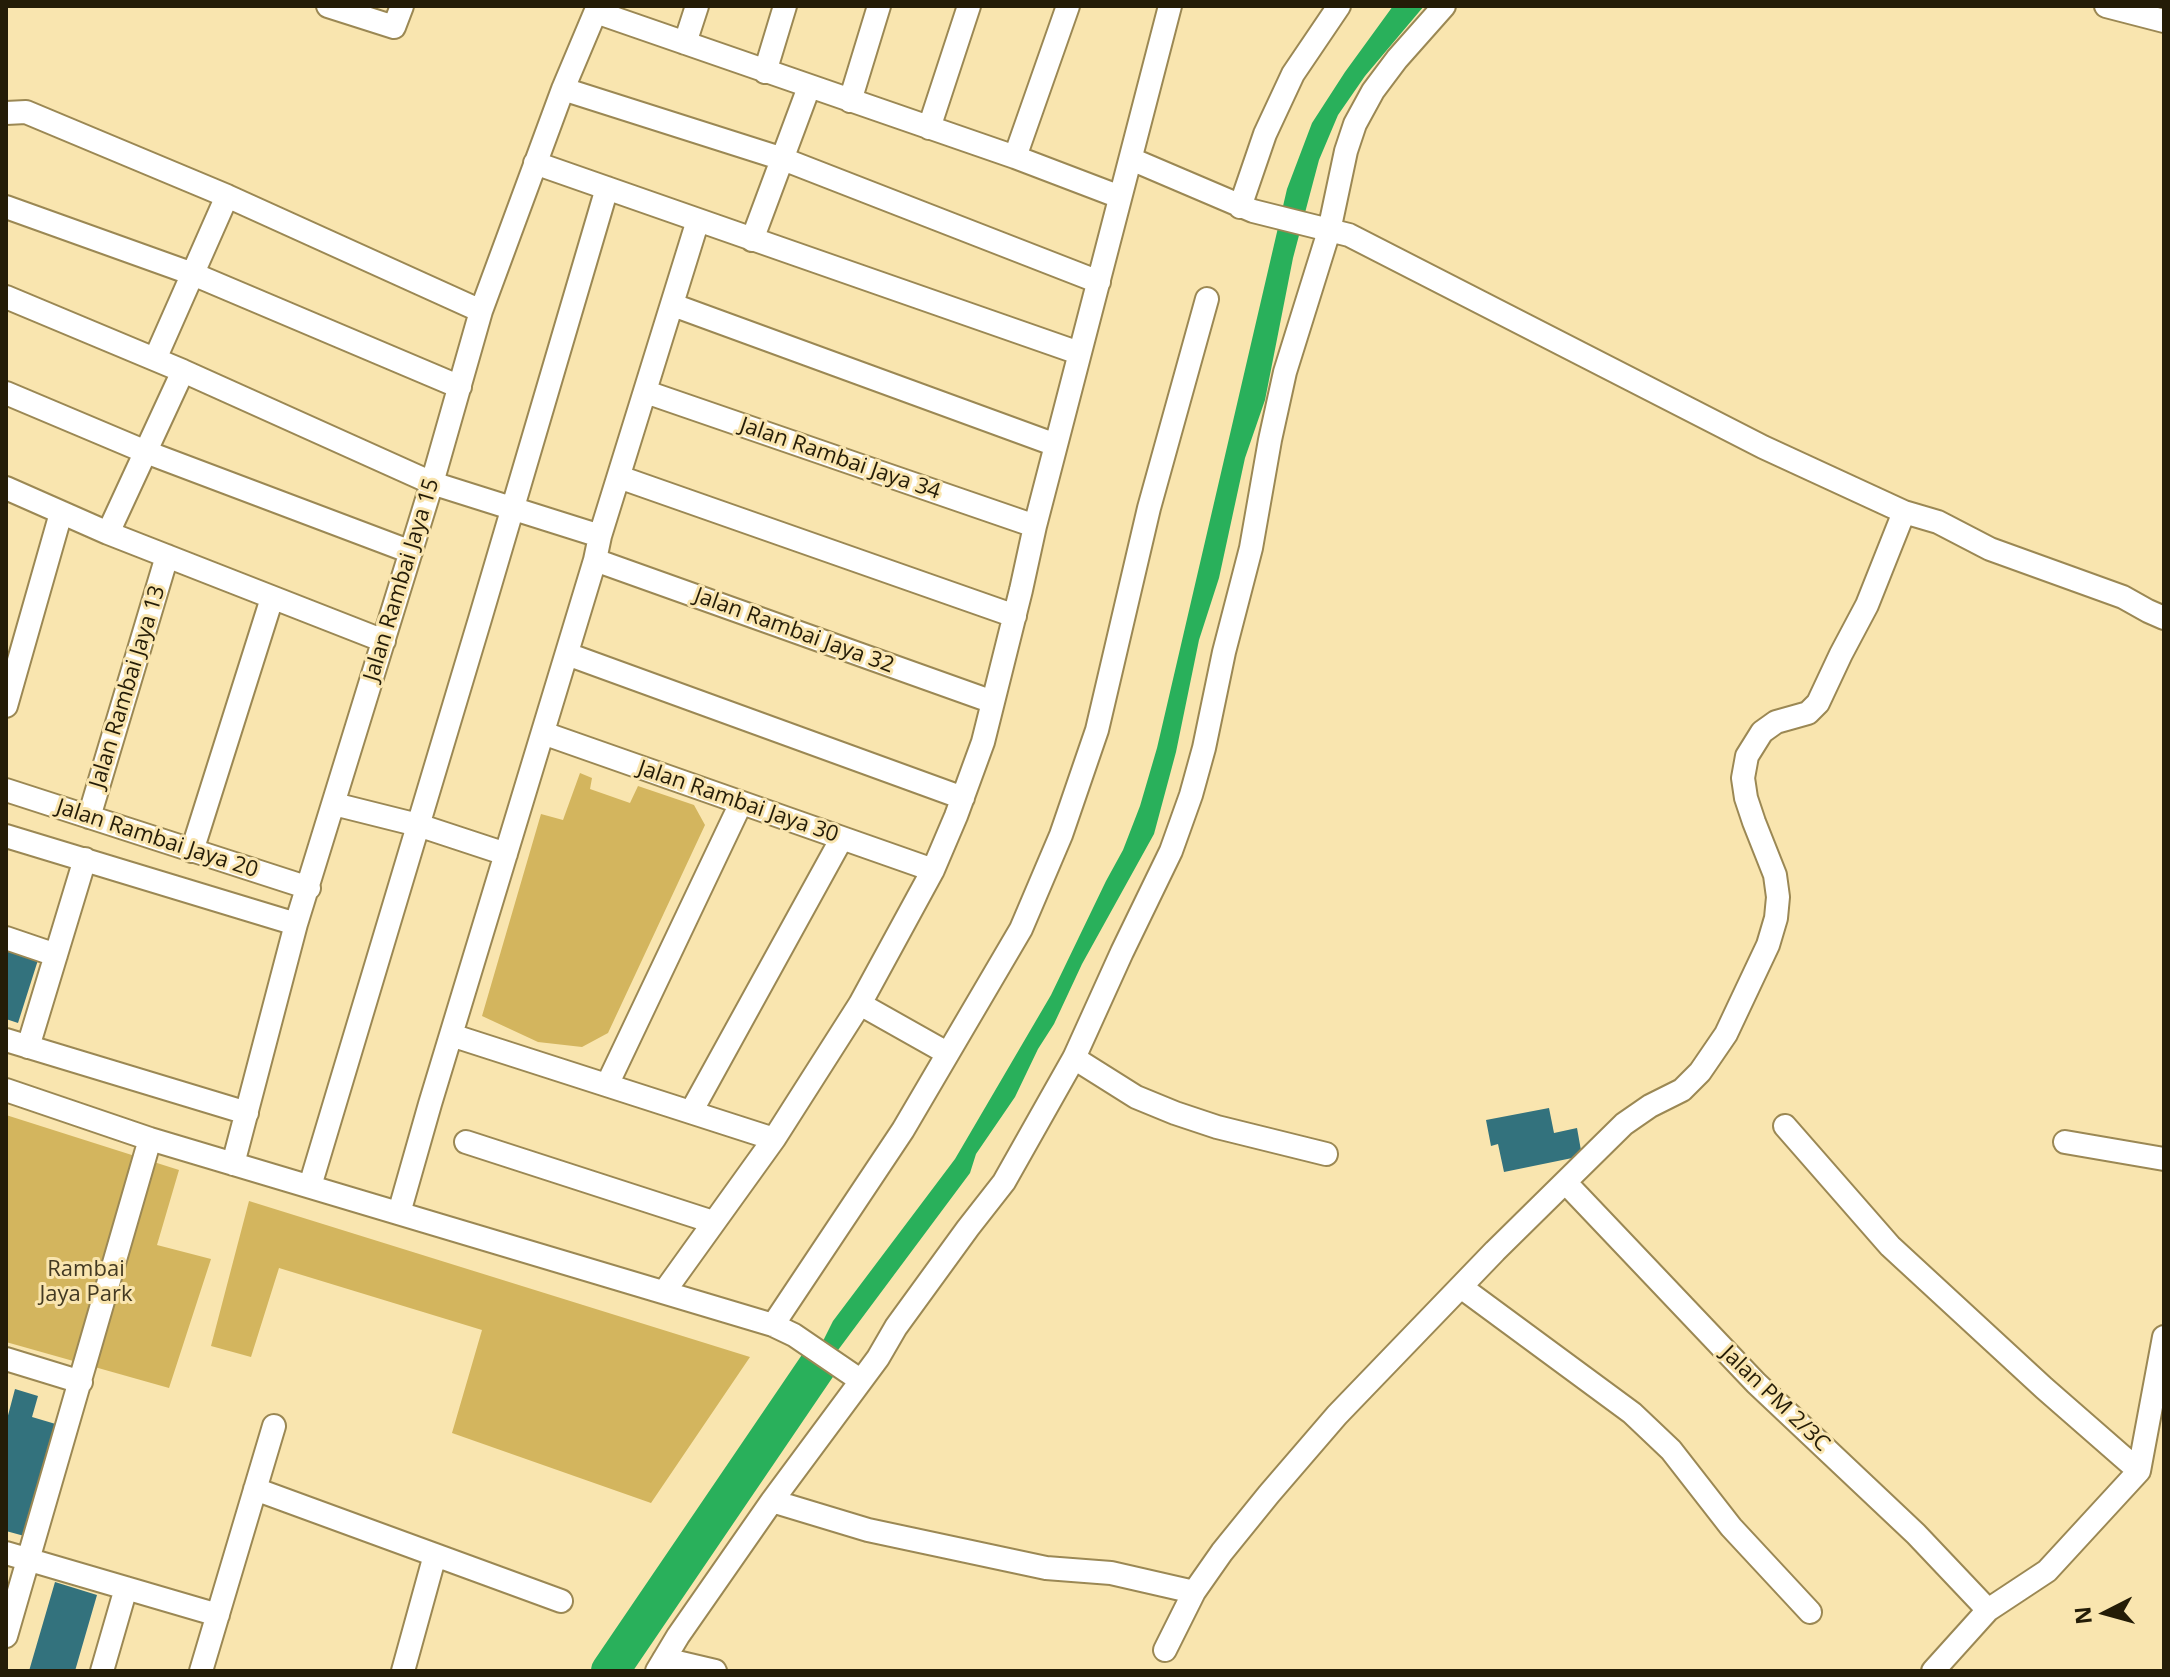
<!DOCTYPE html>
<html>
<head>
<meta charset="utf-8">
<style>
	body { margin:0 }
	#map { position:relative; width:2170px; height:1677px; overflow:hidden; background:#f9e5af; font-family:"Open Sans",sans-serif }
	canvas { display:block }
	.frame { position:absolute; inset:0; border:8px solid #241c07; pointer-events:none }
	.north { position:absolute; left:2066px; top:1573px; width:80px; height:80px; -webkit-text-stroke:6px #f9e5af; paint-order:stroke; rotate:264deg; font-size:22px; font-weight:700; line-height:32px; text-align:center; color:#241c07 }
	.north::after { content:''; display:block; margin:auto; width:28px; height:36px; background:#241c07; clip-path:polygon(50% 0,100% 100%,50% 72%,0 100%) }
</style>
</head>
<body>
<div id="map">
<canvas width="2170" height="1677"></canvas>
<div class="frame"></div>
<div class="north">N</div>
</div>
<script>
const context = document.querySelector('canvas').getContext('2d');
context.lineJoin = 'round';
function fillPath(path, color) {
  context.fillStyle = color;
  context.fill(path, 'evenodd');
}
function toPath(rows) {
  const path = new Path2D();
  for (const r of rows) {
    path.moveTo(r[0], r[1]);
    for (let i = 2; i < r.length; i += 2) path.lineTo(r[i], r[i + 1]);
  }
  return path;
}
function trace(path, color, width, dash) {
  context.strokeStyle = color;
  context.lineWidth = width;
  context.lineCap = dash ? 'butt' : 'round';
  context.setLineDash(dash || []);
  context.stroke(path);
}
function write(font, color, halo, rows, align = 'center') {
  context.font = font + ' "Open Sans",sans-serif';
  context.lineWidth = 6;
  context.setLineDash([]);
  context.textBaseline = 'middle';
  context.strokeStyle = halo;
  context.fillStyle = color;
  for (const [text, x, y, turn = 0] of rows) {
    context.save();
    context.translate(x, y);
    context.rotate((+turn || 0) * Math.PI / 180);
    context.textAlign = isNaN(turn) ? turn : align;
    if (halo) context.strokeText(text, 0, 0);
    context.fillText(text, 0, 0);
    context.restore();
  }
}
fillPath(toPath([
	[580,773,592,778,590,789,630,803,638,786,694,805,705,825,608,1033,582,1047,538,1042,482,1016,541,814,563,820],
	[6,1115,179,1170,157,1245,211,1259,169,1388,6,1342],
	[249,1201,750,1357,651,1503,452,1433,482,1330,279,1268,251,1357,211,1346]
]), '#d3b55e');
fillPath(toPath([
	[1393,6,1424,6,1365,76,1338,115,1319,160,1293,258,1265,400,1245,458,1219,578,1199,640,1176,752,1154,834,1082,964,1054,1024,1038,1049,1015,1097,976,1154,970,1173,809,1389,802,1383,833,1321,955,1159,1051,995,1106,881,1123,850,1140,806,1157,748,1287,189,1312,123,1345,72]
]), '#29b05b');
trace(toPath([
	[610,1671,818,1365]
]), '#29b05b', 38);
fillPath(toPath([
	[6,949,38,960,18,1023,6,1019],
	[1549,1108,1554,1133,1577,1128,1582,1156,1504,1172,1498,1144,1491,1146,1486,1120],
	[15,1389,38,1396,32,1417,59,1425,28,1537,6,1531,6,1423],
	[55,1582,97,1595,75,1671,29,1671]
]), '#33727d');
const minor = toPath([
	[328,6,394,27,402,6],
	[2106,6,2164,21],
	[596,12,1015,157,1120,197],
	[685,43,697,6],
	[765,72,785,6],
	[563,89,783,159,1099,282],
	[850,101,879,6],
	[6,113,26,112,227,196,481,311],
	[929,128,969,6],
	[1015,157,1068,6],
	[1131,159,1253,211,1349,235,1763,447,1904,512,1938,522,1990,549,2123,597,2148,611,2164,618],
	[535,163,1079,353],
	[6,207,193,274,460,387],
	[1240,207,1265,134,1293,74,1339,6],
	[752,240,809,87],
	[6,297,183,371,432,483,600,536],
	[673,305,1056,445],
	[155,359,227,196],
	[646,392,1035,526],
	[6,393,146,452,411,552],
	[619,477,1015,616],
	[6,488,108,533,384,641],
	[108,533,183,371],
	[595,560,993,702],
	[567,654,963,798],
	[6,706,61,513],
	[543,733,933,870],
	[6,790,309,888],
	[334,804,418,825,506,854],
	[89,817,167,556],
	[6,836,296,924],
	[192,851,272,598],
	[6,938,56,955],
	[860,1004,947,1053],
	[451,1035,774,1139],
	[6,1040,247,1113],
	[28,1047,85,859],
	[1074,1058,1136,1097,1175,1113,1217,1127,1326,1154],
	[607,1085,741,803],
	[6,1090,150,1139,773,1325,794,1335,860,1380],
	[691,1112,842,838],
	[1785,1126,1890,1246,2044,1388,2139,1471],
	[466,1142,713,1222],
	[2065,1142,2164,1159],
	[233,1164,296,924,432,483,481,311,563,89,598,6],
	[1566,1183,1756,1383,1916,1534,1988,1610],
	[310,1186,480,619,607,188],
	[399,1213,430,1104,595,560,600,536,698,220],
	[1461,1287,1632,1413,1671,1450,1731,1527,1810,1612],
	[664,1292,774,1139,860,1004,933,870,956,816,983,742,1021,590,1035,526,1170,6],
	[773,1325,903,1130,1021,929,1061,835,1097,730,1149,508,1207,299],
	[6,1359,81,1382],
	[255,1489,561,1601],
	[772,1501,868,1530,1046,1568,1111,1573,1194,1592],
	[6,1553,218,1615],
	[6,1636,150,1139],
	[1165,1650,1194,1592,1222,1552,1269,1494,1337,1415,1495,1251,1624,1124,1650,1106,1682,1090,1700,1072,1726,1034,1768,945,1776,918,1778,897,1775,875,1754,822,1746,798,1743,778,1747,756,1762,732,1776,722,1808,713,1818,703,1841,654,1867,605,1904,512],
	[664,1659,715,1671],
	[102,1671,126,1588],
	[201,1671,274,1426],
	[403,1671,435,1555],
	[657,1671,678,1636,772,1501,878,1358,896,1327,968,1228,1004,1182,1074,1058,1122,952,1171,851,1191,795,1204,748,1224,652,1251,548,1270,440,1285,372,1329,231,1346,151,1355,124,1373,91,1397,59,1444,6],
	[1933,1671,1988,1610,2047,1571,2139,1471,2164,1337]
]);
trace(minor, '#9b8854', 26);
trace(minor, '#fff', 22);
write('22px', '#241c07', '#f9e5af', [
	["Jalan Rambai Jaya 34",840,459,19],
	["Jalan Rambai Jaya 15",402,580,-73],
	["Jalan Rambai Jaya 32",794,631,20],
	["Jalan Rambai Jaya 13",128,687,-73],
	["Jalan Rambai Jaya 30",738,802,19],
	["Jalan Rambai Jaya 20",157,839,18],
	["Jalan PM 2/3C",1775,1399,44]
]);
write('22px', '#423922', '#f9e5af', [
	["Rambai",86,1270],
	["Jaya Park",86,1295]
]);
</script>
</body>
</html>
